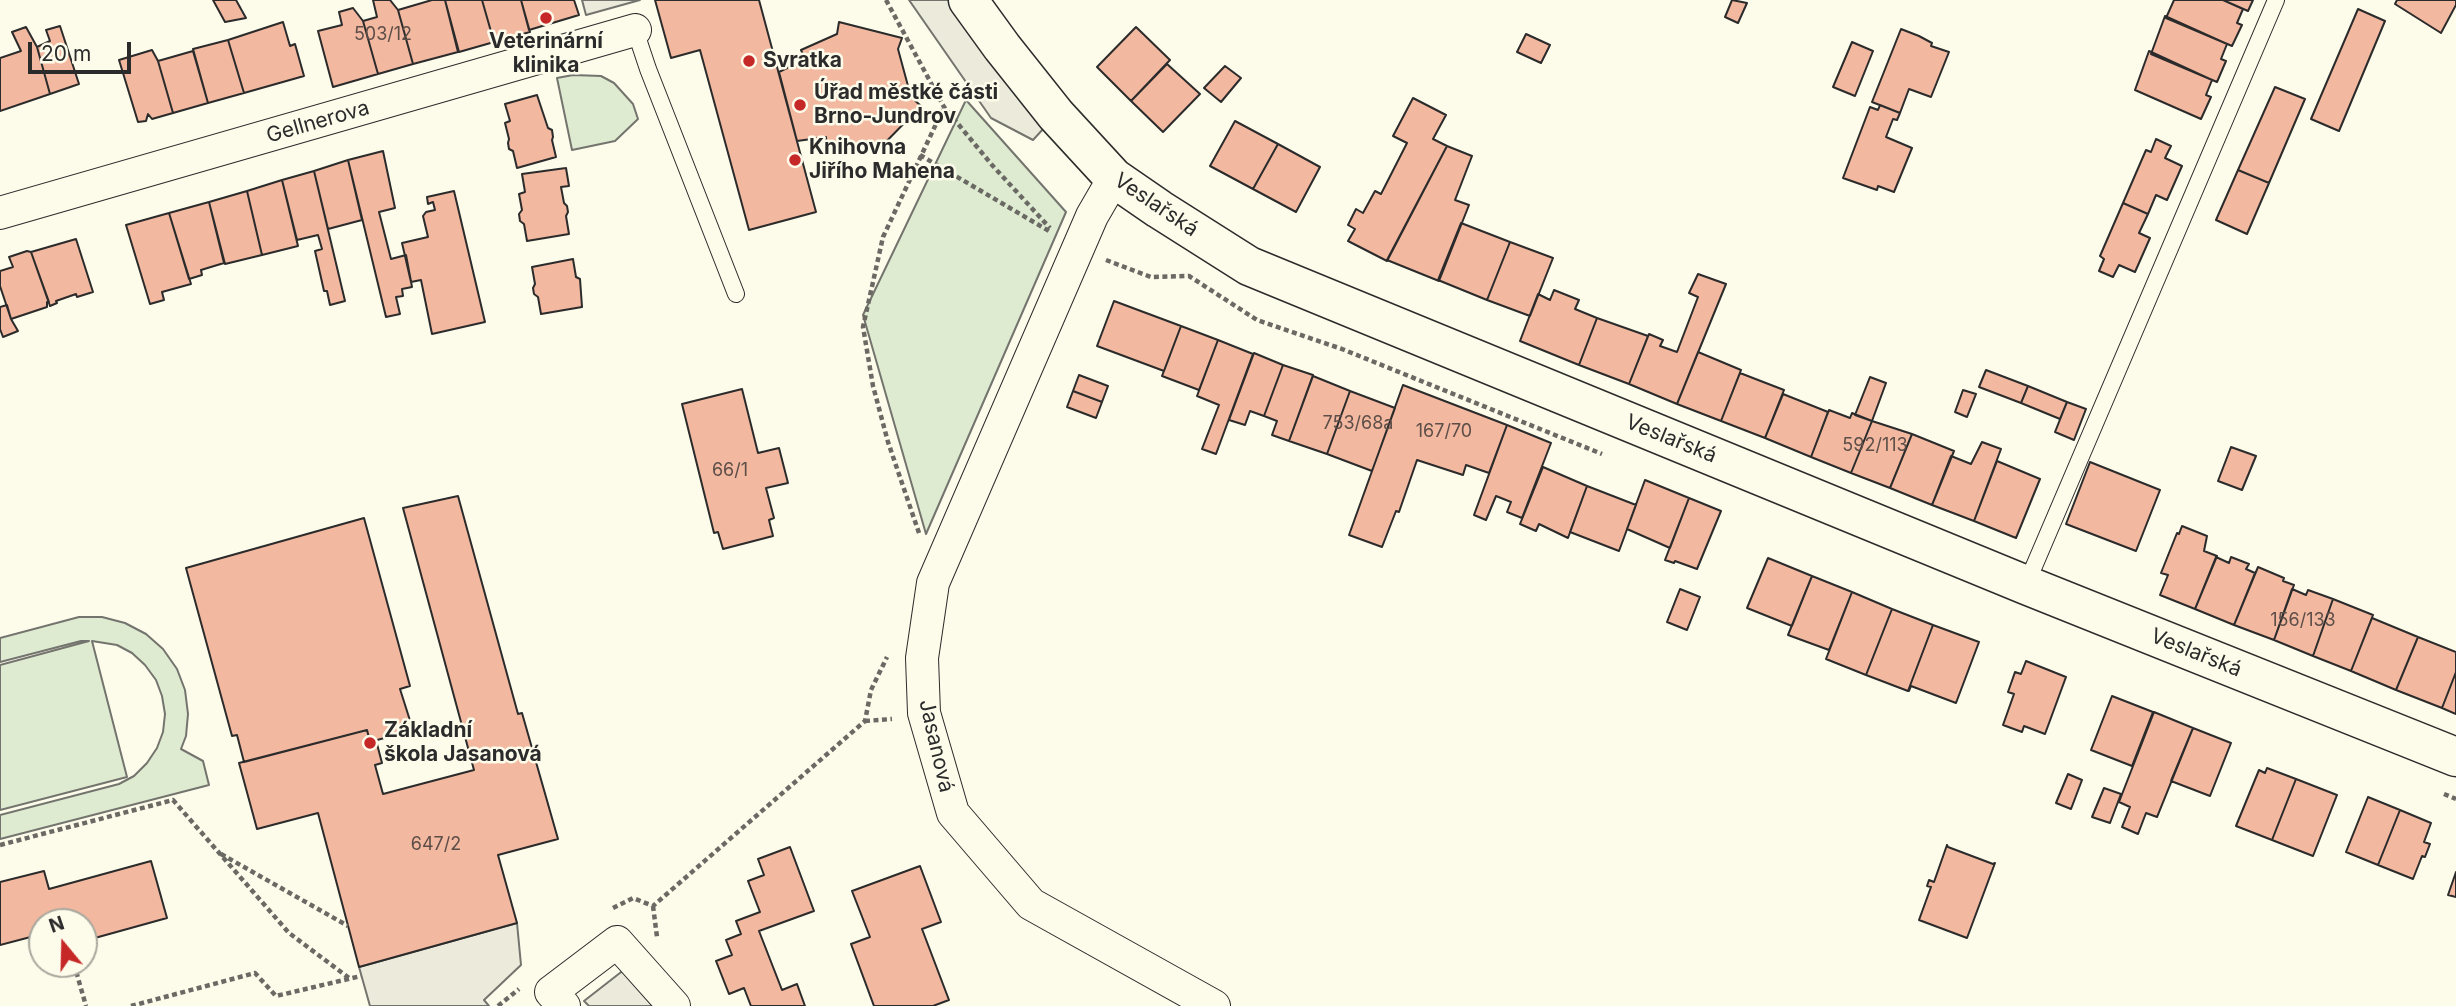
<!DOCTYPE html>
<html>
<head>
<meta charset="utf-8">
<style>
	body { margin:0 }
	#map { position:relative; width:2456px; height:1006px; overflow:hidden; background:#fdfbea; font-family:Inter,sans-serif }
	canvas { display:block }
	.north { position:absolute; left:28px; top:908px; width:70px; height:70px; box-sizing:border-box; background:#fdfbea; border:2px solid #a9a89e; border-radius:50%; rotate:341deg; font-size:19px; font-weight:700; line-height:28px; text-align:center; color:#2b2b2b }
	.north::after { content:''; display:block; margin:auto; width:24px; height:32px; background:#c62828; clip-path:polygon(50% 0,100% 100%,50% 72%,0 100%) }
	.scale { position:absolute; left:28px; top:42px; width:103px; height:32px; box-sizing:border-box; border:4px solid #2b2b2b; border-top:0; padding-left:9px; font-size:21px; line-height:24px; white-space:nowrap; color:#2b2b2b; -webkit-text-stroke:5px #fdfbea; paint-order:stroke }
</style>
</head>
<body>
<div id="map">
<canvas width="2456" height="1006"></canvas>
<div class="north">N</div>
<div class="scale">20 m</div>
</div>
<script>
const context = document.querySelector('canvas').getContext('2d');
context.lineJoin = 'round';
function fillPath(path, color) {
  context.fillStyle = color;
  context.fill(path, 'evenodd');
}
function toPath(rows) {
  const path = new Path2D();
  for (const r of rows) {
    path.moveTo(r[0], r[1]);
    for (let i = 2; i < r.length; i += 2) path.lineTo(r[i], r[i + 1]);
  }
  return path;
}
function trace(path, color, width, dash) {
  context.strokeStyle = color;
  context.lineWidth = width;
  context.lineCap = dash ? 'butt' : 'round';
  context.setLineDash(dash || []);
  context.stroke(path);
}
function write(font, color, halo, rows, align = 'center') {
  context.font = font + ' Inter,sans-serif';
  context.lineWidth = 5;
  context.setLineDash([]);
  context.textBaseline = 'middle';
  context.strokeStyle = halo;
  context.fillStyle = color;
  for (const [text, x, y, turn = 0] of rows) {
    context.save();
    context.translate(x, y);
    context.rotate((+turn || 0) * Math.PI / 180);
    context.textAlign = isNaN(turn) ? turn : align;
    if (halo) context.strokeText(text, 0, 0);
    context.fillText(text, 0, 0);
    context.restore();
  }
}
const green = toPath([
	[573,75,601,76,614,83,633,104,638,119,615,141,572,150,557,78,573,75],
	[966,100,1066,212,926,534,863,315,966,100],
	[79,617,102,617,125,623,146,634,163,649,177,669,185,690,188,714,186,736,181,749,203,761,209,785,0,839,0,815,119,784,134,776,147,763,157,748,163,732,165,714,162,696,156,680,145,665,132,653,117,645,92,641,127,777,0,810,0,665,89,641,81,641,0,662,0,638,79,617]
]);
fillPath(green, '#deebd1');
trace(green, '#74746e', 2);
const parking = toPath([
	[582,0,640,0,586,15,582,0],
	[909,0,968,0,1056,115,1033,140,991,118,909,0],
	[517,923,521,965,484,1000,489,1006,370,1006,359,967,517,923],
	[625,969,658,1006,589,1006,584,1001,625,969]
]);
fillPath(parking, '#eceadb');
trace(parking, '#74746e', 2);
const building = toPath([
	[213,0,236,0,246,18,225,22,213,0],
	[373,0,390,0,398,10,413,64,378,74,363,21,377,17,373,0],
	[432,0,445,0,458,52,413,64,398,10,432,0],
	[445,0,482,0,494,42,459,52,445,0],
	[482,0,521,0,530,32,494,42,482,0],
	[521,0,574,0,579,15,529,30,521,0],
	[655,0,759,0,816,212,749,230,700,50,671,58,655,0],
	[1732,0,1747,3,1738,23,1725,17,1732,0],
	[2174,0,2223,0,2243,9,2237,23,2242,25,2232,46,2166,18,2174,0],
	[2223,0,2253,0,2248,11,2223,0],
	[2397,0,2456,0,2456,5,2441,33,2395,4,2397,0],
	[353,8,363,21,378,74,333,87,318,31,342,25,339,12,353,8],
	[2358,9,2385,21,2339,131,2311,119,2358,9],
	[2165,16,2227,44,2221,59,2226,61,2217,82,2151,54,2165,16],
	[283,22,290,46,295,44,304,76,244,93,228,40,283,22],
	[839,22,902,38,898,49,911,97,921,106,876,152,866,143,827,149,826,137,797,141,779,72,805,59,801,50,837,34,839,22],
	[60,26,79,84,50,94,37,47,50,41,46,30,60,26],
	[26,27,37,47,50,94,0,111,0,58,21,51,12,32,26,27],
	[1136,27,1170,60,1131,101,1097,67,1136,27],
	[1901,29,1919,36,1932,43,1931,46,1949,52,1931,97,1909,89,1900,113,1872,102,1901,29],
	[1526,34,1550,45,1541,63,1517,52,1526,34],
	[228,40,244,93,208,103,193,49,228,40],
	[1852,42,1873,51,1855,96,1833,87,1852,42],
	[152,50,158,61,173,113,152,119,148,114,146,121,138,122,119,60,152,50],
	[193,51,208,103,173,113,158,61,193,51],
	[2149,51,2212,80,2206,95,2211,97,2201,119,2135,90,2149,51],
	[1167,64,1200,94,1163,132,1131,101,1167,64],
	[1225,66,1241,78,1221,102,1204,88,1225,66],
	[2275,87,2305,99,2269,183,2238,170,2275,87],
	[537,95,548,128,552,130,553,137,552,140,556,157,517,168,513,151,509,149,508,143,509,139,505,123,510,121,505,104,537,95],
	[1413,98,1446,115,1433,139,1447,146,1387,261,1348,241,1355,229,1348,225,1356,209,1363,213,1375,191,1381,194,1407,143,1393,136,1413,98],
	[1880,105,1900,113,1897,120,1893,119,1886,137,1912,148,1894,192,1878,186,1877,190,1843,178,1870,107,1878,110,1880,105],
	[1235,121,1278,144,1253,189,1210,166,1235,121],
	[2156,139,2171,146,2165,158,2182,166,2167,200,2156,195,2148,214,2123,203,2146,150,2151,152,2156,139],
	[1278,144,1320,167,1296,212,1253,189,1278,144],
	[1447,146,1472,156,1455,200,1469,205,1439,281,1387,260,1447,146],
	[383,151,395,208,379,212,391,259,406,255,412,287,402,289,403,296,396,297,400,314,386,317,348,160,383,151],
	[348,160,362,220,328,229,314,171,348,160],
	[566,168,569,186,561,187,564,203,567,206,568,212,566,216,569,234,527,241,524,224,520,221,519,214,522,210,519,194,525,192,522,174,566,168],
	[2238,170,2269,183,2247,234,2216,220,2238,170],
	[314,171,345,301,330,305,327,291,324,291,315,251,322,249,318,235,297,240,282,180,314,171],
	[282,180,298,246,262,255,247,191,282,180],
	[247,191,262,255,225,264,209,202,247,191],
	[454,191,485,322,432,334,421,280,411,282,402,243,428,237,423,216,426,212,435,210,433,202,428,204,427,197,454,191],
	[209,202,224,263,201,270,202,275,189,279,169,213,209,202],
	[2123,203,2148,214,2139,233,2150,238,2135,272,2119,265,2113,277,2099,271,2104,259,2100,256,2123,203],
	[169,213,191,284,162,292,164,300,150,304,126,225,169,213],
	[1461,223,1510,242,1487,300,1438,280,1461,223],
	[76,239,93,292,77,297,76,294,56,301,57,303,50,306,31,252,76,239],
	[1510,242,1553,258,1530,316,1487,300,1510,242],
	[27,251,31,252,49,302,47,302,47,307,11,319,0,286,0,271,13,267,9,257,27,251],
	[573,259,576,277,580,279,582,307,541,314,538,297,534,294,533,288,535,284,532,267,573,259],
	[1698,274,1726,284,1677,404,1629,384,1649,334,1663,340,1660,346,1677,352,1698,297,1689,293,1698,274],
	[1554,290,1579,300,1575,309,1597,318,1579,365,1520,341,1538,294,1550,300,1554,290],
	[1114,301,1181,326,1164,371,1097,346,1114,301],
	[7,305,11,319,18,331,3,337,0,329,0,307,7,305],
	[1597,318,1648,336,1629,384,1579,365,1597,318],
	[1181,326,1218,340,1199,390,1162,376,1181,326],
	[1218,340,1253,354,1216,454,1202,449,1219,405,1197,396,1218,340],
	[1698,352,1741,370,1721,421,1677,404,1698,352],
	[1254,353,1283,365,1264,416,1250,411,1245,425,1229,420,1254,353],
	[1283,365,1313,375,1289,441,1272,435,1277,421,1264,416,1283,365],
	[1986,370,2028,386,2021,403,1979,387,1986,370],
	[1740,373,1784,390,1765,438,1721,421,1740,373],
	[1079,375,1108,386,1102,402,1073,391,1079,375],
	[1313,376,1350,391,1327,454,1289,441,1313,376],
	[1870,377,1886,383,1872,421,1855,415,1870,377],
	[1403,385,1507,425,1489,473,1466,465,1463,475,1417,460,1399,512,1396,511,1382,547,1349,535,1403,385],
	[2028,386,2067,402,2060,419,2021,403,2028,386],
	[742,389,758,453,779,448,788,483,766,488,774,518,769,520,773,536,723,549,718,532,714,533,682,404,742,389],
	[1963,390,1976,394,1967,417,1955,412,1963,390],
	[1073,391,1102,402,1096,418,1067,407,1073,391],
	[1350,391,1395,408,1372,471,1327,454,1350,391],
	[1783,394,1828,412,1811,457,1765,438,1783,394],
	[2067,402,2086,409,2074,440,2055,432,2067,402],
	[1829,410,1850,418,1852,413,1872,421,1851,473,1811,457,1829,410],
	[1872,421,1912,434,1890,488,1851,473,1872,421],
	[1507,425,1551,443,1522,518,1507,512,1511,502,1496,496,1486,520,1474,515,1507,425],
	[1912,434,1954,451,1932,505,1890,488,1912,434],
	[1982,442,2001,449,1974,521,1932,505,1951,456,1971,464,1982,442],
	[2231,447,2256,456,2242,490,2218,481,2231,447],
	[1997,461,2040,479,2016,538,1974,521,1997,461],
	[2090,462,2160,490,2136,551,2066,524,2090,462],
	[1543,467,1587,486,1568,538,1539,524,1536,531,1520,524,1543,467],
	[1645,480,1689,498,1670,548,1627,529,1645,480],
	[1587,486,1636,505,1619,551,1570,532,1587,486],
	[458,496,518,714,522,713,558,839,498,855,517,923,359,967,318,813,257,829,239,763,367,730,371,745,377,744,382,763,375,765,383,794,474,770,403,508,458,496],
	[1689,498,1721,511,1697,569,1675,561,1674,563,1665,560,1689,498],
	[364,518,410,686,400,689,413,730,370,742,367,730,244,762,237,735,232,736,186,568,364,518],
	[2182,526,2207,536,2204,551,2217,556,2195,609,2160,595,2168,575,2161,573,2177,533,2179,534,2182,526],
	[2216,557,2229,563,2231,557,2249,564,2246,569,2255,573,2234,625,2195,609,2216,557],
	[1768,558,1812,576,1792,626,1747,608,1768,558],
	[2258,567,2284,578,2283,581,2294,585,2274,640,2234,625,2258,567],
	[1812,576,1852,592,1829,650,1788,635,1812,576],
	[1680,589,1700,597,1687,630,1667,622,1680,589],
	[2292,589,2306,595,2308,590,2333,599,2313,656,2274,640,2292,589],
	[1852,592,1892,609,1866,675,1826,659,1852,592],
	[2333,599,2373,615,2351,671,2313,656,2333,599],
	[1892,609,1933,625,1908,691,1866,675,1892,609],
	[2372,618,2418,637,2396,690,2351,671,2372,618],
	[1933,625,1979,642,1956,703,1911,686,1909,691,1908,691,1933,625],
	[2418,637,2456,652,2456,672,2442,708,2396,690,2418,637],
	[2026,661,2066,677,2045,734,2024,726,2022,732,2003,725,2014,694,2008,692,2015,672,2021,674,2026,661],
	[2456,672,2456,714,2442,708,2456,672],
	[2112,696,2153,712,2132,766,2091,750,2112,696],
	[2154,712,2193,728,2157,817,2146,813,2138,834,2122,827,2130,807,2119,802,2154,712],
	[2193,728,2231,743,2210,796,2171,781,2193,728],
	[2267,768,2296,779,2272,840,2236,826,2259,770,2265,773,2267,768],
	[2068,774,2082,780,2071,809,2056,803,2068,774],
	[2296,779,2337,795,2313,856,2272,840,2296,779],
	[2104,788,2121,794,2110,823,2092,817,2104,788],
	[2368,797,2400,810,2378,865,2346,852,2368,797],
	[2400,810,2431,823,2424,842,2430,844,2425,857,2422,856,2413,879,2378,865,2400,810],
	[1947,845,1948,847,1993,864,1995,863,1967,938,1919,920,1931,887,1927,886,1929,880,1934,882,1947,845],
	[790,847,814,911,759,931,782,990,797,984,805,1006,751,1006,744,988,729,994,716,961,732,955,726,940,741,934,736,921,760,912,748,881,764,875,758,859,790,847],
	[151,861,167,918,84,941,84,922,42,922,42,934,0,945,0,882,44,871,49,889,151,861],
	[920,866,941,922,922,929,949,1000,933,1006,874,1006,851,944,870,937,852,891,920,866],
	[2456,872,2456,897,2448,895,2456,872]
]);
fillPath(building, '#f2b8a0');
trace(building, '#2b2b2b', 2);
const lane = toPath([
	[635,30,648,69,736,294],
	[2026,585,2276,0]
]);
const street = toPath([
	[1114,178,1092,216,933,583,922,658,924,713,953,813,1031,904,1214,1006],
	[0,213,635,30],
	[564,1006,551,992,617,942,674,1006]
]);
const secondary = toPath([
	[968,0,1002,47,1056,115,1114,178,1159,209,1249,266,2026,585,2456,757]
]);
trace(lane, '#2b2b2b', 18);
trace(street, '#2b2b2b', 34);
trace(secondary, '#2b2b2b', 41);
trace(toPath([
	[886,0,944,107,992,165,1050,228],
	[920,155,1049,231],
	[1106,260,1151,277,1189,276,1257,320,1342,349,1602,454],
	[919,533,888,442,873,386,863,327,883,237,944,107],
	[865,721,892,719],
	[2444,794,2456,799],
	[0,845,173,800,289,933,349,978],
	[221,854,348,926],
	[653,906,657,937],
	[613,908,633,898,653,906,865,721,871,690,887,657],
	[74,964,86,1006],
	[131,1006,255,973,276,996,361,976],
	[498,1006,519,989]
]), '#6a6964', 4.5, [5, 3.5]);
trace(lane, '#fdfbea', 16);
trace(street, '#fdfbea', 32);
trace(secondary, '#fdfbea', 38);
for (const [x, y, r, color] of [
	[546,18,7,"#c62828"],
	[749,61,7,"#c62828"],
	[800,105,7,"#c62828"],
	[795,160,7,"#c62828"],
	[370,743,7,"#c62828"]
]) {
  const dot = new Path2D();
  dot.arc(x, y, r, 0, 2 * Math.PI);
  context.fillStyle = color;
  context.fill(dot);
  trace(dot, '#fdfbea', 2.5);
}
write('18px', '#5d4e48', null, [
	["503/12",383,35],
	["753/68a",1358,424],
	["167/70",1444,432],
	["592/113",1875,446],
	["66/1",730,471],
	["156/133",2303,621],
	["647/2",436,845]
]);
write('bold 21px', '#2b2b2b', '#fdfbea', [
	["Veterinární",546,42,"center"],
	["klinika",546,66,"center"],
	["Svratka",763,61],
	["Úřad městké části",814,93],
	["Brno-Jundrov",814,117],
	["Knihovna",809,148],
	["Jiřího Mahena",809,172],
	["Základní",384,731],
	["škola Jasanová",384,755]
], 'left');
write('21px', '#2b2b2b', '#fdfbea', [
	["Gellnerova",318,122,-16],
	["Veslařská",1156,205,34],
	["Veslařská",1671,439,22],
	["Veslařská",2196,653,22],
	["Jasanová",936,746,77]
]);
</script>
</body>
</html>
